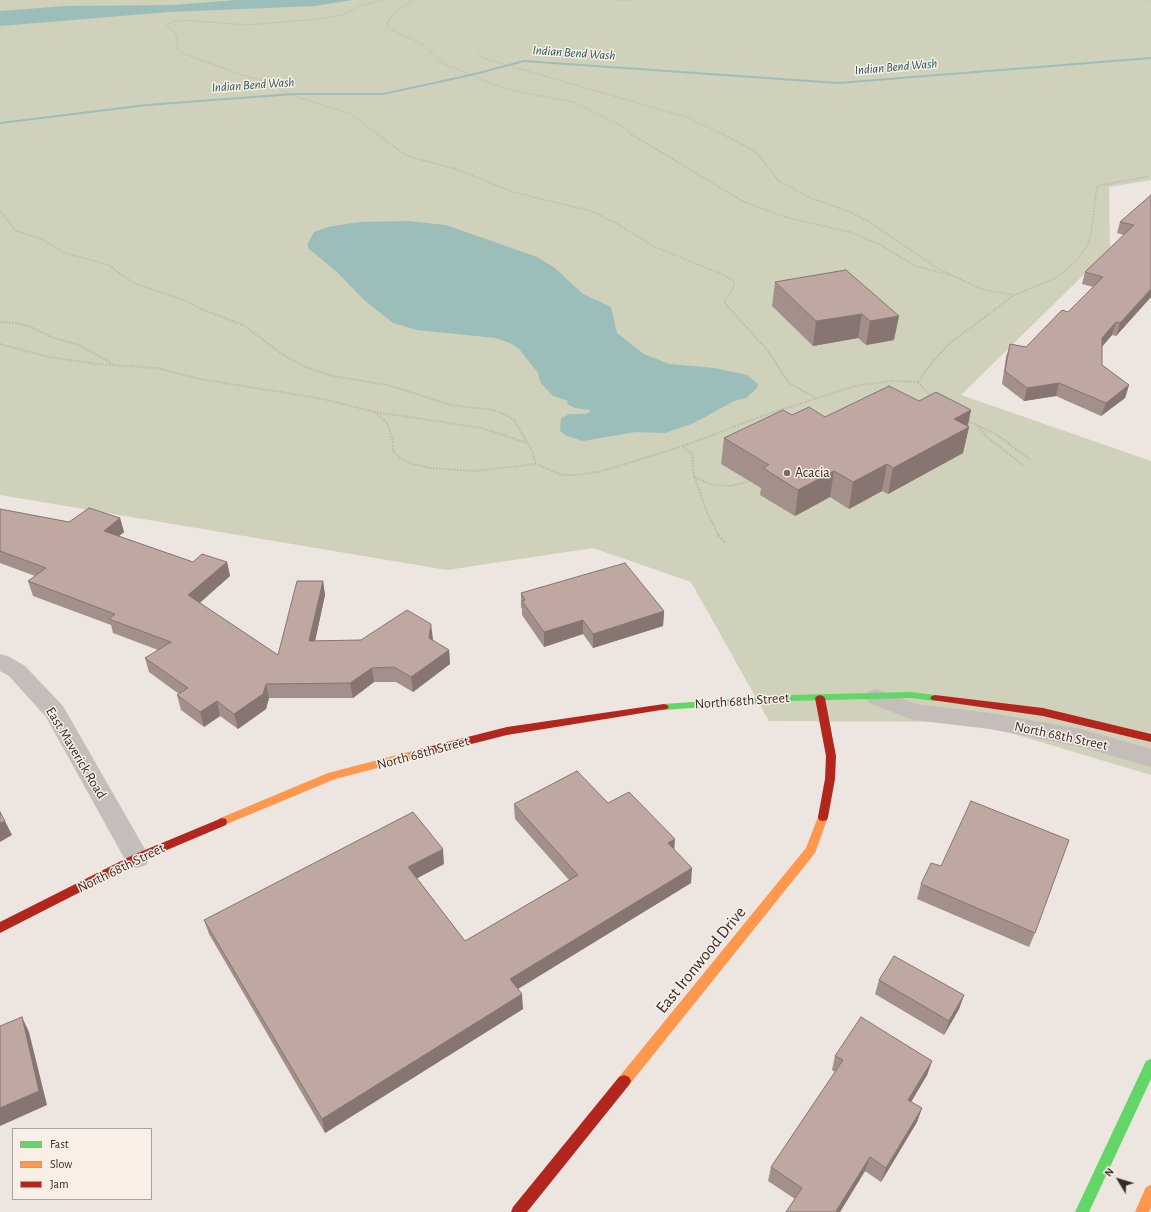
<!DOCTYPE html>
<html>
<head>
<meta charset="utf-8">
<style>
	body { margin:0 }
	#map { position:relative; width:1151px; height:1212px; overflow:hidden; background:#ece5e0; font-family:"Alegreya Sans",sans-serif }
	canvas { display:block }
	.legend { position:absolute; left:12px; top:1128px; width:140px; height:72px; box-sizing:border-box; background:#f9efe7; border:1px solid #aba09a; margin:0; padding:5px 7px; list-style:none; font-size:12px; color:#352a27 }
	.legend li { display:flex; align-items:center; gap:8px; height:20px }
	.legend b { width:20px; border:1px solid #aba09a }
	.north { position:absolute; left:1099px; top:1160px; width:40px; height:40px; -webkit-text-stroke:3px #f9efe7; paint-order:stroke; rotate:308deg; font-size:11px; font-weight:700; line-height:16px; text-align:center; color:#352a27 }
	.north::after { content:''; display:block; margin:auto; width:14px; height:18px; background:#352a27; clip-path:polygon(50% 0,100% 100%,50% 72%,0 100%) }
</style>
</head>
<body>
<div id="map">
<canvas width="1151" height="1212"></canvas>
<ul class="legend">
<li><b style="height:5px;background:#63d668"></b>Fast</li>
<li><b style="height:5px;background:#ff974d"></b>Slow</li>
<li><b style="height:5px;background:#b3261e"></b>Jam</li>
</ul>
<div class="north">N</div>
</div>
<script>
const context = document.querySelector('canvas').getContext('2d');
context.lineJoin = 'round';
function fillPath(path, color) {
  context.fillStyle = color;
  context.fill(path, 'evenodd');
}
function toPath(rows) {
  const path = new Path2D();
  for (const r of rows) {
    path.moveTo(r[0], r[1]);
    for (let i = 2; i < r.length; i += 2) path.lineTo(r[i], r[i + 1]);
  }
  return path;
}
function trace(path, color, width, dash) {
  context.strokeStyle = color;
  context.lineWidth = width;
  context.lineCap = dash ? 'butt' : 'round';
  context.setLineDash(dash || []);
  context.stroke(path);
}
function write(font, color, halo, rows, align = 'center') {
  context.font = font + ' "Alegreya Sans",sans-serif';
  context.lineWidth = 3;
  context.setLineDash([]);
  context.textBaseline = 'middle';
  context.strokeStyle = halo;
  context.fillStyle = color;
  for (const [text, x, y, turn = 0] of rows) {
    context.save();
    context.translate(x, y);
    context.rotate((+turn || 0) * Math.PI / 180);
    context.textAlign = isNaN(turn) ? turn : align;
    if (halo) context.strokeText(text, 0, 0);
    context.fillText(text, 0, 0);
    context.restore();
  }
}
fillPath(toPath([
	[0,0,1151,0,1151,180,1109,187,1110,249,961,395,1151,461,1151,775,974,722,769,721,691,582,593,548,447,570,0,495]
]), '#cfd1ba');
fillPath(toPath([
	[236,0,352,0,315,6,170,12,0,26,0,11,66,6,173,5],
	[408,221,446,225,537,257,555,268,583,294,611,307,617,333,644,354,669,364,715,368,747,375,758,384,757,388,746,398,734,401,694,423,665,433,636,432,583,441,567,436,560,431,561,418,570,414,586,414,590,412,590,410,575,408,567,404,568,401,553,396,540,382,538,373,519,349,510,343,495,338,417,330,393,323,364,300,338,273,308,248,308,243,314,232,328,227,359,222]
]), '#9cbeba');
fillPath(toPath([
	[1151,57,1151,59,838,84,524,62,475,75,383,95,293,95,147,106,0,124,0,122,147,104,293,93,383,93,475,73,524,60,838,82,1151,57]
]), '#9cbeba');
trace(toPath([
	[412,0,392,15,387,24,388,28,424,45,442,63,495,85,524,93,574,102,622,126,632,135],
	[615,0,636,0],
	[1148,0,1151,0],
	[477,52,483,58,689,118,724,135],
	[378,135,351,114,288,94,272,83,242,75,182,53,177,49,178,41,175,33,166,24,182,20,248,25,318,19,343,15,362,5,383,0]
]), '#beb6b1', 1, [1, 1]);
trace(toPath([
	[377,134,407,156,456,169,513,192,591,211,616,223,653,246,724,275,734,281,734,287,724,302,731,310],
	[631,134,744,202,785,217,850,232,879,244,915,266,953,276],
	[722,134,755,151,779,181,811,198,848,211,868,221,937,268,981,289,1014,295],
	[0,210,15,230,43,240,65,253,109,265,127,279,137,284,184,300,203,310],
	[994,310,1014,295,1056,278,1078,259,1087,246,1091,233,1097,186,1151,176]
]), '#beb6b1', 1.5, [1.5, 1.5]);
trace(toPath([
	[201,309,243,325,285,356,306,367,333,376,388,385,451,405,494,410,506,415,514,420,532,450,536,464],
	[730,309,768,351,789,383,816,398],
	[0,322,16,323,31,327,51,337,79,345,113,364],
	[0,344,49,357,98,364,157,368,200,379,323,399,375,412,482,428,527,443],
	[918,382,933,361,951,342,996,309],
	[918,382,932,398],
	[375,412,387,423,393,441,393,451,400,458,413,464,430,468,475,471,536,464,562,475,575,475,599,472,683,446,768,414,855,386,892,381,918,382],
	[966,420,996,434,1032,461],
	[978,427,987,437,1023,465],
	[683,446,692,454,694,476,706,510,719,536],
	[694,477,713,485,730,486,747,482]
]), '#beb6b1', 2, [1.5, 1.5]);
trace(toPath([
	[718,535,726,543]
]), '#beb6b1', 2.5, [2, 2]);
fillPath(toPath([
	[0,654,8,656,25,666,63,706,146,851,150,858,146,865,137,868,128,865,46,717,9,676,0,671,0,654],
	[877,689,916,704,990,713,1081,729,1151,749,1151,767,1081,747,990,729,913,720,869,703,866,697,869,691,877,689]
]), '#c5bdb9');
fillPath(toPath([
	[911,692,935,695,938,696,940,698,938,700,935,701,911,698,790,701,664,710,661,709,659,707,661,705,664,704,790,695,911,692],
	[1151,1059,1151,1079,1089,1212,1075,1212,1146,1061,1151,1059]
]), '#63d668');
fillPath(toPath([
	[424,748,428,749,429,752,428,755,335,779,222,826,218,825,217,822,218,819,328,773,424,748],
	[823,813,827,814,828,817,815,853,629,1085,624,1087,619,1085,617,1081,619,1077,806,848,818,817,819,814,823,813],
	[1151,1185,1151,1208,1149,1212,1135,1212,1146,1187,1151,1185]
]), '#ff974d');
fillPath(toPath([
	[820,695,823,696,825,698,836,756,835,779,828,817,827,820,823,821,819,820,818,817,825,779,826,756,815,698,817,696,820,695],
	[935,695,1043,708,1151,734,1151,742,1043,716,932,700,930,698,932,696,935,695],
	[664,704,667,705,669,707,667,709,507,735,424,756,420,755,419,752,420,749,424,748,507,727,664,704],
	[222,818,226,819,227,822,226,825,141,861,0,933,0,922,133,855,222,818],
	[624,1075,629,1077,631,1081,629,1085,527,1212,511,1212,513,1207,619,1077,624,1075]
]), '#b3261e');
fillPath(toPath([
	[1151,195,1151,297,1116,336,1112,335,1102,347,1102,365,1129,385,1125,398,1101,416,1056,396,1024,401,1002,384,1006,357,1010,344,1026,347,1068,312,1093,287,1082,284,1085,272,1124,235,1117,233,1120,222],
	[846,270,894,340,866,345,858,338,813,346,772,306,775,282],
	[919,401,971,410,968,426,969,427,963,453,888,494,882,491,849,509,830,497,795,516,760,495,761,488,721,464,724,438,792,415,825,417],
	[0,509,69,522,120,518,124,532,119,536,193,562,227,562,230,576,200,603,278,655,323,581,325,595,315,641,433,639,433,640,449,650,450,664,413,692,396,682,374,682,353,698,269,698,266,709,238,729,220,716,204,727,181,710,177,695,179,694,149,672,145,658,158,650,113,633,111,625,33,596,28,581,35,576,0,563],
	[521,593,664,611,663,626,593,648,583,634,544,647,522,615,522,609,521,607],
	[608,803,674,850,691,883,518,989,523,1009,325,1133,209,934,204,920,444,864,417,878,465,941,569,880,515,819,514,804],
	[941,866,1035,933,1029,947,917,899,921,884],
	[879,980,964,995,959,1009,944,1035,875,994],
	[835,1056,932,1061,927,1075,911,1102,922,1108,917,1122,881,1182,865,1171,840,1212,786,1212,795,1199,768,1181,771,1167,835,1072,832,1070]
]), '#a4908b');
fillPath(toPath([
	[1151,289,1151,297,1116,336,1120,323],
	[862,314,858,338,813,346,816,321],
	[899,316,894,340,866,345,870,321],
	[1116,322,1112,335,1098,351,1102,338],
	[1059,383,1056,396,1024,401,1027,388],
	[1129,385,1125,398,1101,416,1106,403],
	[971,410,967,428,969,427,963,453,888,494,893,468,954,419],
	[887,464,882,491,849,509,853,482],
	[834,471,830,497,795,516,798,490],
	[120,518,124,532,108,545,104,531],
	[227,562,230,576,192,609,188,595],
	[323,581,325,595,312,655,309,641],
	[664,611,663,626,593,648,593,634],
	[583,620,583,634,544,647,544,632],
	[431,624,433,639,431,653,429,638],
	[449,650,450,664,413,692,411,677],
	[372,668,374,682,353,698,350,683],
	[266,684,269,698,266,709,238,729,234,714],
	[217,701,220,716,204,727,200,712],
	[5,821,12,835,0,842,0,823],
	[675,839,674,853,668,843],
	[443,849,444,864,410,882,408,867],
	[692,868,691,883,511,993,510,979],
	[522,994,523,1009,325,1133,322,1119],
	[964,995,959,1009,944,1035,949,1021],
	[22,1017,29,1032,47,1105,0,1126,0,1108],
	[932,1061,927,1075,904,1114,908,1100],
	[922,1108,917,1122,881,1182,886,1168],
	[870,1157,865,1171,840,1212,836,1212]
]), '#867571');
const building = toPath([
	[1151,195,1151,289,1120,323,1116,322,1102,338,1102,365,1129,385,1106,403,1059,383,1027,388,1005,371,1010,344,1026,347,1062,310,1068,312,1103,277,1085,272,1134,225,1120,222,1151,195],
	[846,270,899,316,870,321,862,314,816,321,775,282,846,270],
	[889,386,919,401,936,392,971,410,954,419,969,427,893,468,887,464,853,482,834,471,798,490,763,468,769,465,724,438,783,410,792,415,809,407,825,417,889,386],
	[89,508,120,518,104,531,193,562,202,554,227,562,188,595,278,655,297,581,323,581,309,641,361,640,407,610,431,624,429,638,449,650,411,677,394,667,372,668,350,683,266,684,263,694,234,714,217,701,200,712,177,695,188,688,145,658,171,642,109,619,115,614,28,581,46,568,0,551,0,509,69,522,89,508],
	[625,563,664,611,593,634,583,620,544,632,522,601,525,600,521,593,625,563],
	[577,771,608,803,629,792,675,839,668,843,692,868,510,979,522,994,322,1119,204,920,413,812,443,849,408,867,465,941,578,875,514,804,577,771],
	[971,801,1069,840,1035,933,921,884,931,863,941,866,971,801],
	[0,812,5,821,0,823,0,812],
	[894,956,964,995,949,1021,879,980,894,956],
	[22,1017,39,1091,0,1108,0,1026,22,1017],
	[861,1017,932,1061,908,1100,922,1108,886,1168,870,1157,836,1211,837,1212,786,1212,802,1188,771,1167,843,1060,835,1056,861,1017]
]);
fillPath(building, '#bfa7a2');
trace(building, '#867571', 1);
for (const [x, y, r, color] of [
	[787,473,4,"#756b68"]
]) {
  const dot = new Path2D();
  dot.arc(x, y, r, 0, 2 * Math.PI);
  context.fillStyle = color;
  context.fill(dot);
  trace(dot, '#f9efe7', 1.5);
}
write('italic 13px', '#1e5654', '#f9efe7', [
	["Indian Bend Wash",574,53,4],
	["Indian Bend Wash",896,67,-5],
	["Indian Bend Wash",253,85,-4]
]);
write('14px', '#352a27', '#f9efe7', [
	["Acacia",795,473]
], 'left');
write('14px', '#352a27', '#f9efe7', [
	["North 68th Street",742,701,-4],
	["North 68th Street",1061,736,12],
	["East Maverick Road",76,753,59],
	["North 68th Street",423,753,-15],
	["North 68th Street",121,868,-26]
]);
write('17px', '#352a27', '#f9efe7', [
	["East Ironwood Drive",701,960,-51]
]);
</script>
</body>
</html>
